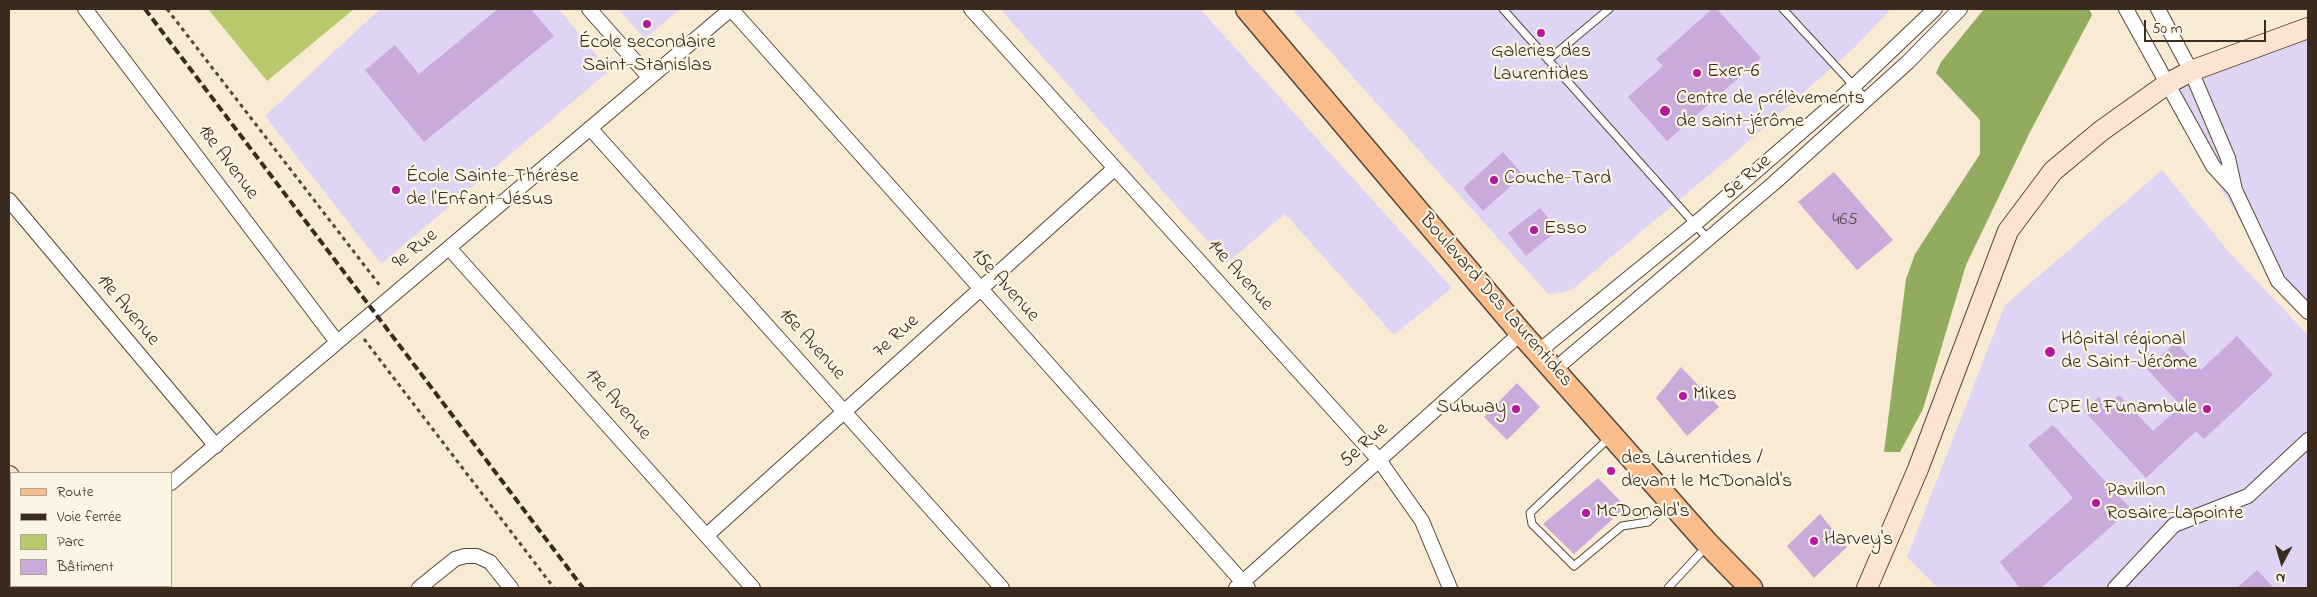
<!DOCTYPE html>
<html>
<head>
<meta charset="utf-8">
<style>
	body { margin:0 }
	#map { position:relative; width:2317px; height:597px; overflow:hidden; background:#f8ead3; font-family:"Indie Flower",sans-serif }
	canvas { display:block }
	.frame { position:absolute; inset:0; border:10px solid #3b2a1e; pointer-events:none }
	.legend { position:absolute; left:10px; top:472px; width:162px; height:115px; box-sizing:border-box; background:#fcf5e5; border:1px solid #afa495; margin:0; padding:6px 9px; list-style:none; font-size:15px; color:#3b2a1e }
	.legend li { display:flex; align-items:center; gap:10px; height:25px }
	.legend b { width:25px; border:1px solid #afa495 }
	.north { position:absolute; left:2257px; top:537px; width:50px; height:50px; -webkit-text-stroke:4px #fcf5e5; paint-order:stroke; rotate:186deg; font-size:14px; font-weight:700; line-height:20px; text-align:center; color:#3b2a1e }
	.north::after { content:''; display:block; margin:auto; width:18px; height:22px; background:#3b2a1e; clip-path:polygon(50% 0,100% 100%,50% 72%,0 100%) }
	.scale { position:absolute; left:2144px; top:20px; width:122px; height:22px; box-sizing:border-box; border:2px solid #3b2a1e; border-top:0; padding-left:6px; font-size:15px; line-height:18px; white-space:nowrap; color:#3b2a1e; -webkit-text-stroke:4px #fcf5e5; paint-order:stroke }
</style>
</head>
<body>
<div id="map">
<canvas width="2317" height="597"></canvas>
<div class="frame"></div>
<ul class="legend">
<li><b style="height:6px;background:#f9bc8a"></b>Route</li>
<li><b style="height:6px;background:#3b2a1e"></b>Voie ferrée</li>
<li><b style="height:14px;background:#b9c86b"></b>Parc</li>
<li><b style="height:14px;background:#c9aadb"></b>Bâtiment</li>
</ul>
<div class="north">N</div>
<div class="scale">50 m</div>
</div>
<script>
const context = document.querySelector('canvas').getContext('2d');
context.lineJoin = 'round';
function fillPath(path, color) {
  context.fillStyle = color;
  context.fill(path, 'evenodd');
}
function toPath(rows) {
  const path = new Path2D();
  for (const r of rows) {
    path.moveTo(r[0], r[1]);
    for (let i = 2; i < r.length; i += 2) path.lineTo(r[i], r[i + 1]);
  }
  return path;
}
function trace(path, color, width, dash) {
  context.strokeStyle = color;
  context.lineWidth = width;
  context.lineCap = dash ? 'butt' : 'round';
  context.setLineDash(dash || []);
  context.stroke(path);
}
function write(font, color, halo, rows, align = 'center') {
  context.font = font + ' "Indie Flower",sans-serif';
  context.lineWidth = 4.5;
  context.setLineDash([]);
  context.textBaseline = 'middle';
  context.strokeStyle = halo;
  context.fillStyle = color;
  for (const [text, x, y, turn = 0] of rows) {
    context.save();
    context.translate(x, y);
    context.rotate((+turn || 0) * Math.PI / 180);
    context.textAlign = isNaN(turn) ? turn : align;
    if (halo) context.strokeText(text, 0, 0);
    context.fillText(text, 0, 0);
    context.restore();
  }
}
fillPath(toPath([
	[380,9,559,9,609,71,381,264,265,116],
	[618,9,680,9,645,39],
	[1000,9,1200,9,1452,288,1394,335,1285,214,1227,263],
	[1292,9,1891,9,1854,48,1741,148,1572,290,1549,295],
	[2308,28,2308,312,2278,281,2218,184,2167,84],
	[2162,170,2228,251,2308,335,2308,588,1938,588,1907,557,2005,305]
]), '#e0d4f4');
fillPath(toPath([
	[208,9,354,9,267,81]
]), '#b9c86b');
fillPath(toPath([
	[1984,9,2089,9,2092,15,2030,132,1966,265,1923,409,1900,452,1884,452,1906,279,1915,254,1980,154,1980,120,1936,73,1941,62]
]), '#92ac5f');
fillPath(toPath([
	[498,9,531,9,554,36,424,142,365,70,395,45,419,74],
	[1712,9,1717,9,1761,58,1667,141,1628,97,1663,66,1656,59],
	[1503,152,1523,175,1483,211,1463,188],
	[1834,172,1893,240,1857,270,1798,202],
	[1540,208,1558,230,1526,256,1508,233],
	[2237,336,2273,375,2204,439,2196,431,2146,478,2084,411,2099,397,2107,406,2119,395,2153,431,2181,406,2147,369,2176,342,2201,370],
	[1681,367,1719,407,1687,436,1656,398],
	[1517,383,1540,407,1507,440,1484,417],
	[2053,425,2131,509,2041,588,2020,588,2000,562,2073,498,2028,445],
	[1598,478,1626,507,1574,554,1543,524],
	[1820,514,1847,547,1814,578,1787,546],
	[2257,570,2274,588,2237,588]
]), '#c9aadb');
const lane = toPath([
	[1503,9,1708,239],
	[1783,9,1866,99],
	[1548,60,1609,9],
	[1610,437,1530,513,1532,524,1574,566,1622,526,1648,522,1668,503],
	[1668,588,1707,546]
]);
const street = toPath([
	[85,9,337,342],
	[589,9,649,77],
	[731,9,1248,588],
	[971,9,1379,460,1422,521,1450,588],
	[2126,9,2213,166,2235,190],
	[2158,9,2191,71,2228,158,2235,190,2278,281,2308,312],
	[590,128,1002,588],
	[9,200,216,446],
	[450,249,753,588],
	[1538,352,1695,224,1853,87,1935,9],
	[1554,370,1774,183,1908,62,1960,9],
	[171,483,731,9],
	[707,535,1114,169],
	[419,588,455,559,465,556,477,556,490,562,511,588],
	[1236,588,1521,333],
	[2115,588,2174,525,2248,496,2308,440]
]);
const secondary = toPath([
	[9,476,11,479],
	[9,511,11,514],
	[73,586,75,588],
	[100,586,102,588],
	[1867,588,1918,469,2008,231,2053,171,2101,131,2167,84,2191,71,2308,28]
]);
const primary = toPath([
	[1247,9,1521,333,1708,544,1751,588]
]);
trace(lane, '#574739', 9);
trace(street, '#574739', 16);
trace(secondary, '#574739', 22);
trace(primary, '#574739', 25);
trace(toPath([
	[167,9,381,287],
	[364,339,554,588]
]), '#574739', 3, [4, 4]);
trace(lane, '#fff', 7);
trace(street, '#fff', 14);
trace(secondary, '#fde4d0', 20);
trace(primary, '#f9bc8a', 22);
trace(toPath([
	[145,9,583,588]
]), '#3b2a1e', 4, [8, 4]);
for (const [x, y, r, color] of [
	[647,24,5,"#b5179e"],
	[1541,33,5,"#b5179e"],
	[1697,73,5,"#b5179e"],
	[1665,111,6,"#b5179e"],
	[1494,180,5,"#b5179e"],
	[396,190,5,"#b5179e"],
	[1534,230,5,"#b5179e"],
	[2050,352,6,"#b5179e"],
	[1683,396,5,"#b5179e"],
	[1516,409,5,"#b5179e"],
	[2207,409,5,"#b5179e"],
	[1611,471,5,"#b5179e"],
	[2096,503,5,"#b5179e"],
	[1586,513,5,"#b5179e"],
	[1814,541,5,"#b5179e"]
]) {
  const dot = new Path2D();
  dot.arc(x, y, r, 0, 2 * Math.PI);
  context.fillStyle = color;
  context.fill(dot);
  trace(dot, '#fcf5e5', 2);
}
write('18px', '#5e4a4d', null, [
	["465",1845,221]
]);
write('20px', '#3b2a1e', '#fcf5e5', [
	["École secondaire",647,44,"center"],
	["Saint-Stanislas",647,67,"center"],
	["Galeries des",1541,53,"center"],
	["Laurentides",1541,76,"center"],
	["Exer-6",1707,73],
	["Centre de prélèvements",1676,100],
	["de saint-jérôme",1676,123],
	["École Sainte-Thérèse",406,178],
	["de l'Enfant-Jésus",406,201],
	["Couche-Tard",1504,180],
	["Esso",1544,230],
	["Hôpital régional",2061,341],
	["de Saint-Jérôme",2061,364],
	["Mikes",1693,396],
	["Subway",1506,409,"right"],
	["CPE le Funambule",2197,409,"right"],
	["des Laurentides /",1621,460],
	["devant le McDonald's",1621,483],
	["Pavillon",2106,492],
	["Rosaire-Lapointe",2106,515],
	["McDonald's",1596,513],
	["Harvey's",1824,541]
], 'left');
write('20px', '#3b2a1e', '#fcf5e5', [
	["18e Avenue",227,163,53],
	["5e Rue",1748,178,-41],
	["9e Rue",416,250,-39],
	["14e Avenue",1239,276,48],
	["15e Avenue",1004,286,48],
	["Boulevard Des Laurentides",1495,301,49],
	["19e Avenue",127,311,50],
	["7e Rue",897,337,-42],
	["16e Avenue",811,345,48],
	["17e Avenue",617,405,48],
	["5e Rue",1365,446,-42]
]);
</script>
</body>
</html>
